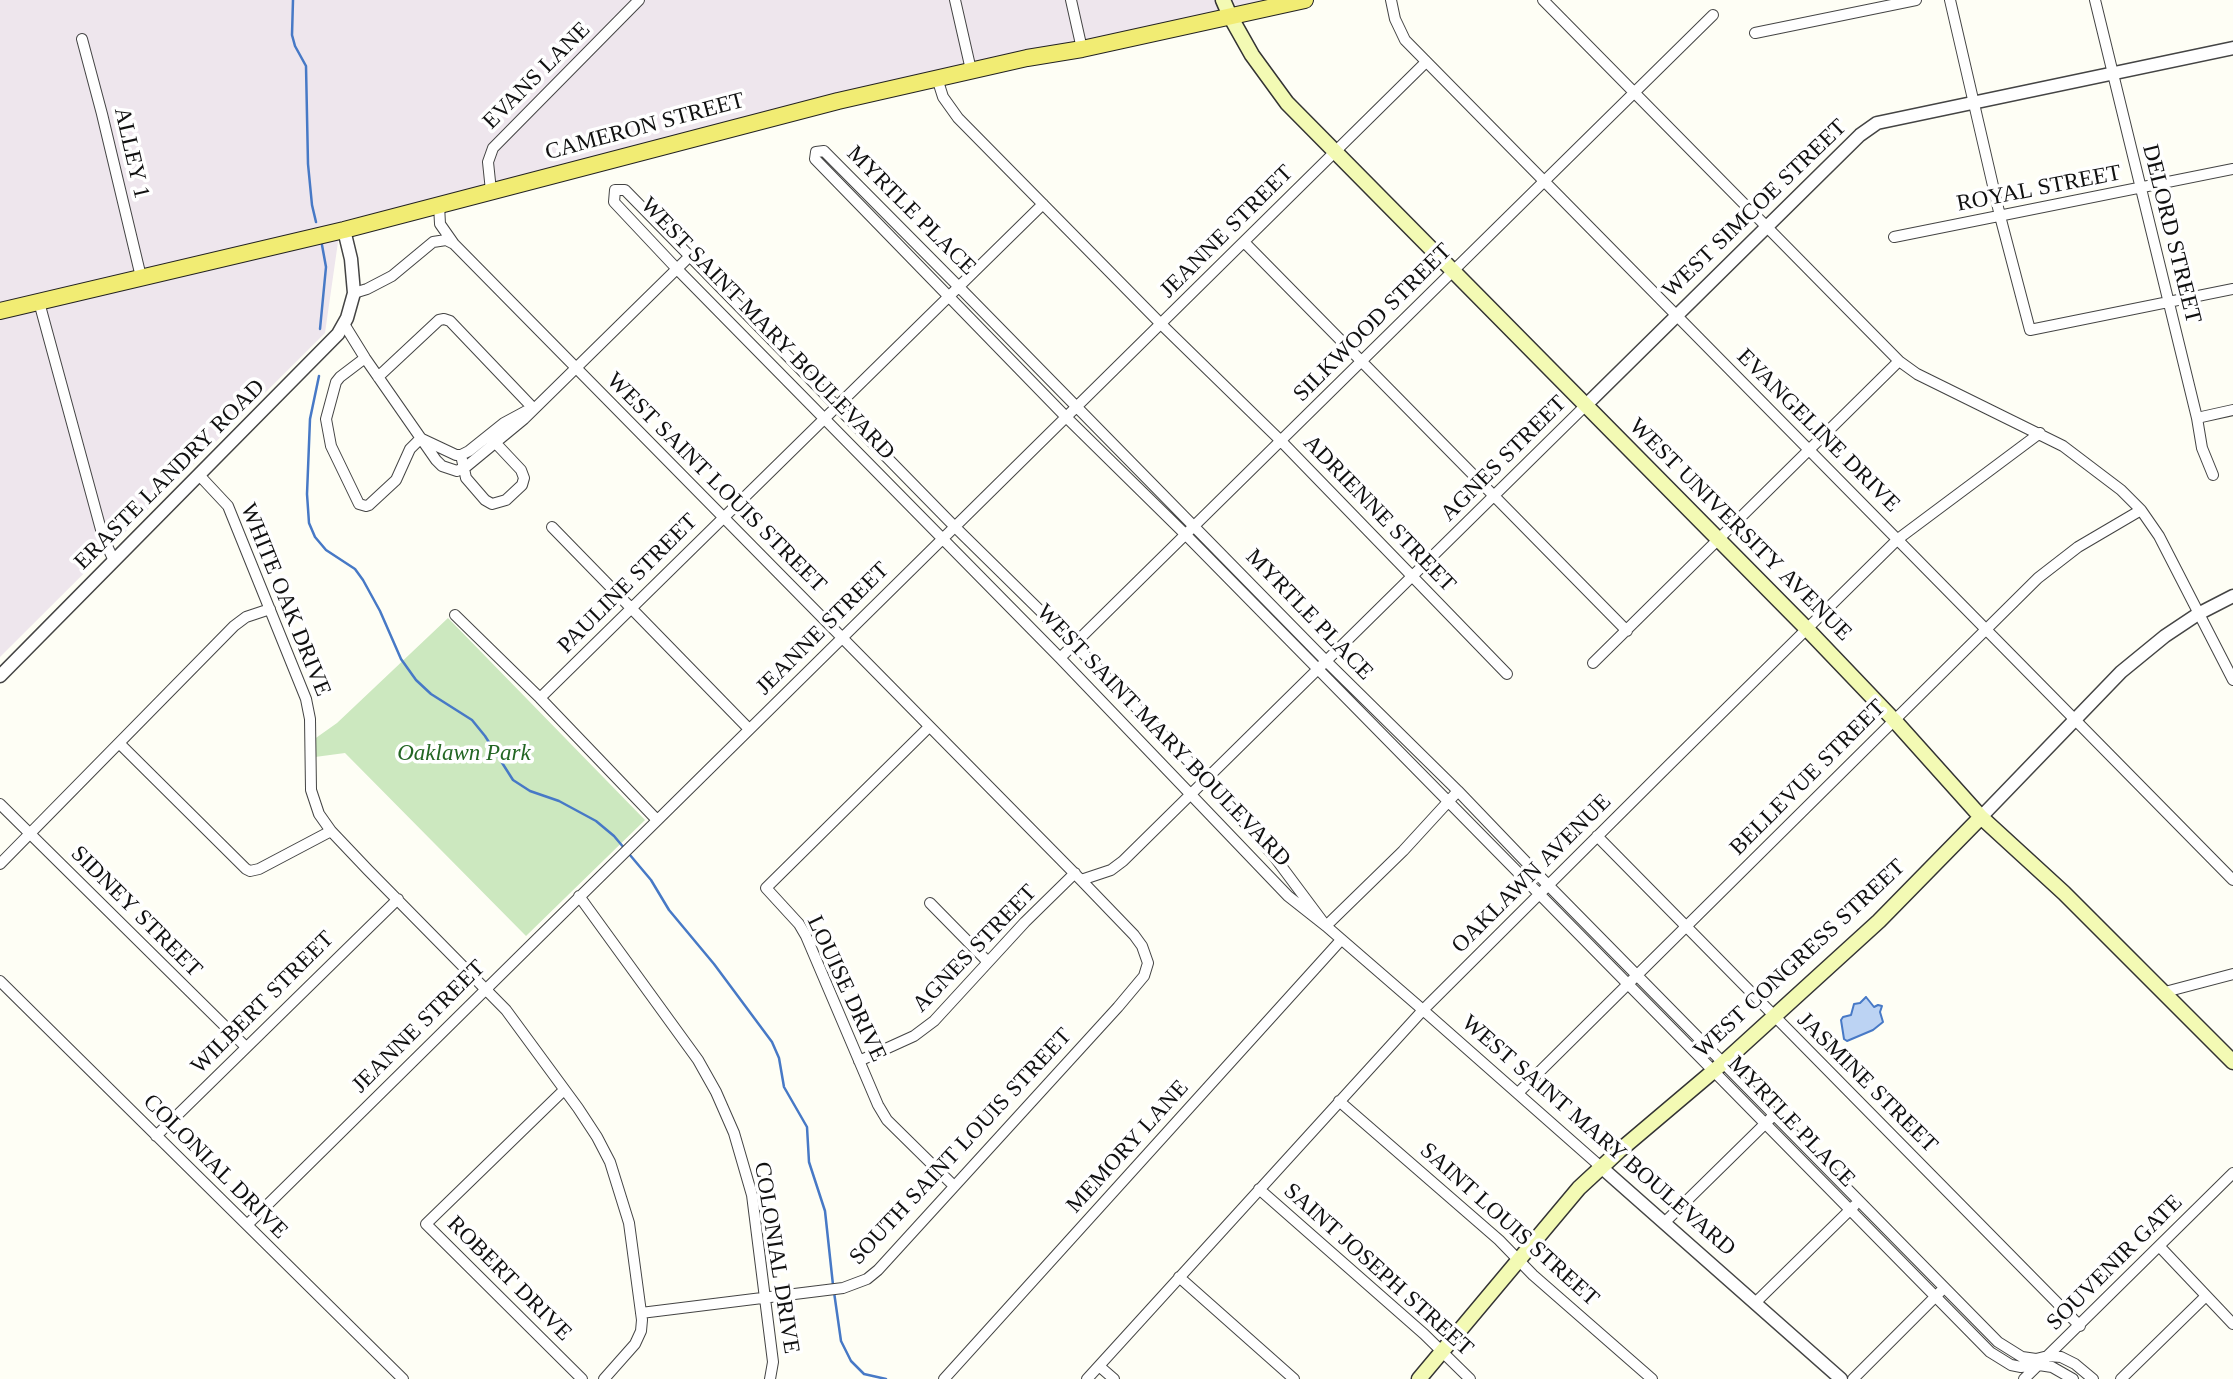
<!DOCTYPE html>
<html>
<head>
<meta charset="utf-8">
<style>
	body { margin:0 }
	canvas { display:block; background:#fefef5 }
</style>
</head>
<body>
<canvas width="2233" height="1379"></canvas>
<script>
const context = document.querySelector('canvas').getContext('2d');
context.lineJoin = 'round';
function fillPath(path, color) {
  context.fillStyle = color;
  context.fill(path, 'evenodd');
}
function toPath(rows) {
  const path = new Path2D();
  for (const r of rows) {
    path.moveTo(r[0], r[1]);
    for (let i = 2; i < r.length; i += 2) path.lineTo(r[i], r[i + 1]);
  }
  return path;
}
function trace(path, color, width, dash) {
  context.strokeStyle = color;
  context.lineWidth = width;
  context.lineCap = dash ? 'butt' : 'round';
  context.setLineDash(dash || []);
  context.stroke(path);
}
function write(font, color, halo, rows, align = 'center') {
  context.font = font + ' "Times New Roman",serif';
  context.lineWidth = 7;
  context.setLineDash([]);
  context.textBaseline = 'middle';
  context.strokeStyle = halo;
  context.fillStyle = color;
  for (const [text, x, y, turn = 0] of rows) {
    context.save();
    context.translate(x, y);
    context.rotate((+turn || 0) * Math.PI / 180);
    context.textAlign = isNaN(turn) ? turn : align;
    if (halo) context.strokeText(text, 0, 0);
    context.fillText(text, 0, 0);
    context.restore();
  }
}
fillPath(toPath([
	[0,0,1283,0,341,221,325,333,0,657]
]), '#eee6ed');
fillPath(toPath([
	[448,618,645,820,526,936,345,753,315,757,313,740,337,723]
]), '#cce8bf');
const water = toPath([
	[1866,997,1874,1007,1878,1005,1882,1006,1880,1012,1883,1022,1873,1030,1847,1041,1844,1039,1841,1020,1843,1017,1851,1015,1854,1004,1860,1003,1866,997]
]);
fillPath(water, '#bcd3f3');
trace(water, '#4779c6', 2);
trace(toPath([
	[293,0,292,35,295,46,306,66,308,164,312,205,316,222],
	[320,329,326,267,322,245],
	[319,376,310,419,307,494,309,523,315,537,326,550,355,569,363,580,380,611,401,659,416,680,431,694,472,720,485,736,513,780,530,791,559,801,596,821,614,836,651,880,669,910,714,964,772,1042,779,1058,784,1087,807,1127,809,1162,825,1211,833,1285],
	[834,1292,841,1341,851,1361,864,1374,886,1379]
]), '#4779c6', 2.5);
const minor = toPath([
	[955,0,971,70],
	[1071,0,1082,49],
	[1391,0,1395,19,1405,40,2233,880],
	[1543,0,1899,361,1917,374,2063,446,2121,490,2141,510,2159,536,2233,680],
	[1950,0,2000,216,2030,330,2233,289],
	[2095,0,2197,418,2202,448,2213,475],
	[1755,33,1916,0],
	[82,39,102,114,141,277],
	[937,78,943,97,958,118,1161,324,1281,441,1507,674],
	[491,191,488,162,493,148,639,0],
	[439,205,440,224,454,244,1081,880,1134,935,1142,946,1148,963,1144,976,1118,1007,878,1270,867,1279,843,1288,641,1313],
	[1894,237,2233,169],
	[1244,242,1627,631],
	[354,293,367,289,392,276,433,242,446,240,454,244],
	[39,302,103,537,114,561],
	[344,324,365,358,436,460,442,466,457,471,467,466,524,419,691,255],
	[365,358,340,377,336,382,326,419,331,446,359,504,366,506,369,505,396,480,410,449,421,438],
	[378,377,439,320,444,319,450,321,533,408],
	[2197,418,2233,410],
	[422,439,456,455,461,455,469,451,504,423,530,409],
	[461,455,466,478,485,500,492,504,506,500,522,485,524,478,521,470,489,436],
	[199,475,228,506,306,699,310,719,311,790,319,814,331,831,368,870,506,1010,578,1108,597,1137,610,1162,629,1223,642,1320,641,1331,635,1344,604,1379],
	[552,527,749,729],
	[455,615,540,698,657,820],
	[1060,658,1713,15],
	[1593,663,1899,361],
	[540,698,1043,204],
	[929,727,766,888,799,924,806,936,878,1105,887,1120,954,1186],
	[120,744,246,869,250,871,259,869,331,831],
	[0,804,246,1047],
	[1597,836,2080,1326],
	[0,864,234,626,246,617,270,609],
	[1081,880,1111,870,1123,861,1585,406],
	[579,896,698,1060,716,1092,734,1133,752,1195,773,1362,770,1379],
	[930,903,988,962],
	[1326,926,1273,855,1206,779,1074,644,954,526,625,190,615,190,614,202,677,269,1060,658,1288,896,1326,926,1423,1010,1601,1167],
	[1326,926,1403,851,1458,791],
	[0,981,403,1379],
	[2165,992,2233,974],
	[859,1061,914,1036,934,1021,1025,922,1075,873],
	[564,1090,426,1224,582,1379],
	[1518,1093,2038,578,2078,547,2141,510],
	[1339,1101,1499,1240,1533,1275,1652,1379],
	[156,1136,398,899],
	[1259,1189,1424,1334,1470,1379],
	[1664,1223,1775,1114],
	[247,1225,1426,62],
	[2160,1247,2233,1324],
	[1179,1277,1294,1379],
	[1756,1302,1854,1206],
	[1099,1366,1114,1379],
	[944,1379,1341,940],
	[1087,1379,1423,1010,1670,764,1898,539,2040,433],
	[1853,1379,1940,1292],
	[2024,1379,2233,1173],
	[2073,1379,2052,1367,2039,1365,2021,1367,2011,1365,1990,1352,1185,534,1066,417,815,159,816,152,824,151,958,286,1326,661,1458,791,1549,886,1998,1342,2022,1357,2036,1359,2048,1356,2061,1357,2075,1364,2093,1379],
	[2121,1379,2206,1296]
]);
const tertiary = toPath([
	[1585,406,1860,135,1877,123,2233,48],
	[0,676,338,334,347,318,354,293,351,259,344,230],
	[1981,817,2121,672,2165,636,2198,614,2233,596],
	[1601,1167,1841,1379]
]);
const secondary = toPath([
	[1223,0,1230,16,1252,55,1287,103,1807,629,1894,720,1981,817,2064,893,2233,1062],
	[1419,1379,1579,1188,1619,1151,1723,1063,1879,921,1981,817]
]);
const primary = toPath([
	[0,311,344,230,838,101,1027,58,1082,49,1305,0]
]);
trace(minor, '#444', 12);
trace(tertiary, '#444', 15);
trace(secondary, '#333', 17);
trace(primary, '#222', 18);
trace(minor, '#fff', 10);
trace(tertiary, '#fff', 12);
trace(secondary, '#f3fab4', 14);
trace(primary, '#f1ec73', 16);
write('23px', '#111', '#fff', [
	["EVANS LANE",537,76,-45],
	["CAMERON STREET",645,127,-15],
	["ALLEY 1",131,153,77],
	["ROYAL STREET",2039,189,-11],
	["WEST SIMCOE STREET",1755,209,-44],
	["MYRTLE PLACE",911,211,45],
	["JEANNE STREET",1227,232,-45],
	["DELORD STREET",2171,234,76],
	["SILKWOOD STREET",1373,323,-45],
	["WEST SAINT MARY BOULEVARD",767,329,46],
	["EVANGELINE DRIVE",1818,431,45],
	["AGNES STREET",1504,459,-45],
	["ERASTE LANDRY ROAD",170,475,-45],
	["WEST SAINT LOUIS STREET",716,483,45],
	["ADRIENNE STREET",1379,514,46],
	["WEST UNIVERSITY AVENUE",1740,530,45],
	["PAULINE STREET",628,584,-45],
	["WHITE OAK DRIVE",285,600,68],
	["MYRTLE PLACE",1309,615,46],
	["JEANNE STREET",823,629,-45],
	["WEST SAINT MARY BOULEVARD",1163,736,46],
	["BELLEVUE STREET",1808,778,-45],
	["OAKLAWN AVENUE",1532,874,-45],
	["SIDNEY STREET",136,912,45],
	["AGNES STREET",975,949,-46],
	["WEST CONGRESS STREET",1800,959,-43],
	["LOUISE DRIVE",846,989,65],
	["WILBERT STREET",263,1003,-45],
	["JEANNE STREET",419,1027,-45],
	["JASMINE STREET",1867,1083,45],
	["MYRTLE PLACE",1791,1122,46],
	["WEST SAINT MARY BOULEVARD",1598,1136,41],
	["SOUTH SAINT LOUIS STREET",961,1147,-47],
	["MEMORY LANE",1128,1147,-48],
	["COLONIAL DRIVE",215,1167,45],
	["SAINT LOUIS STREET",1509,1225,42],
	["COLONIAL DRIVE",776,1258,81],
	["SOUVENIR GATE",2115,1263,-45],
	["SAINT JOSEPH STREET",1378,1270,42],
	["ROBERT DRIVE",509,1279,45]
]);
write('italic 23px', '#236623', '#fff', [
	["Oaklawn Park",464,754]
]);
</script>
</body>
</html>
